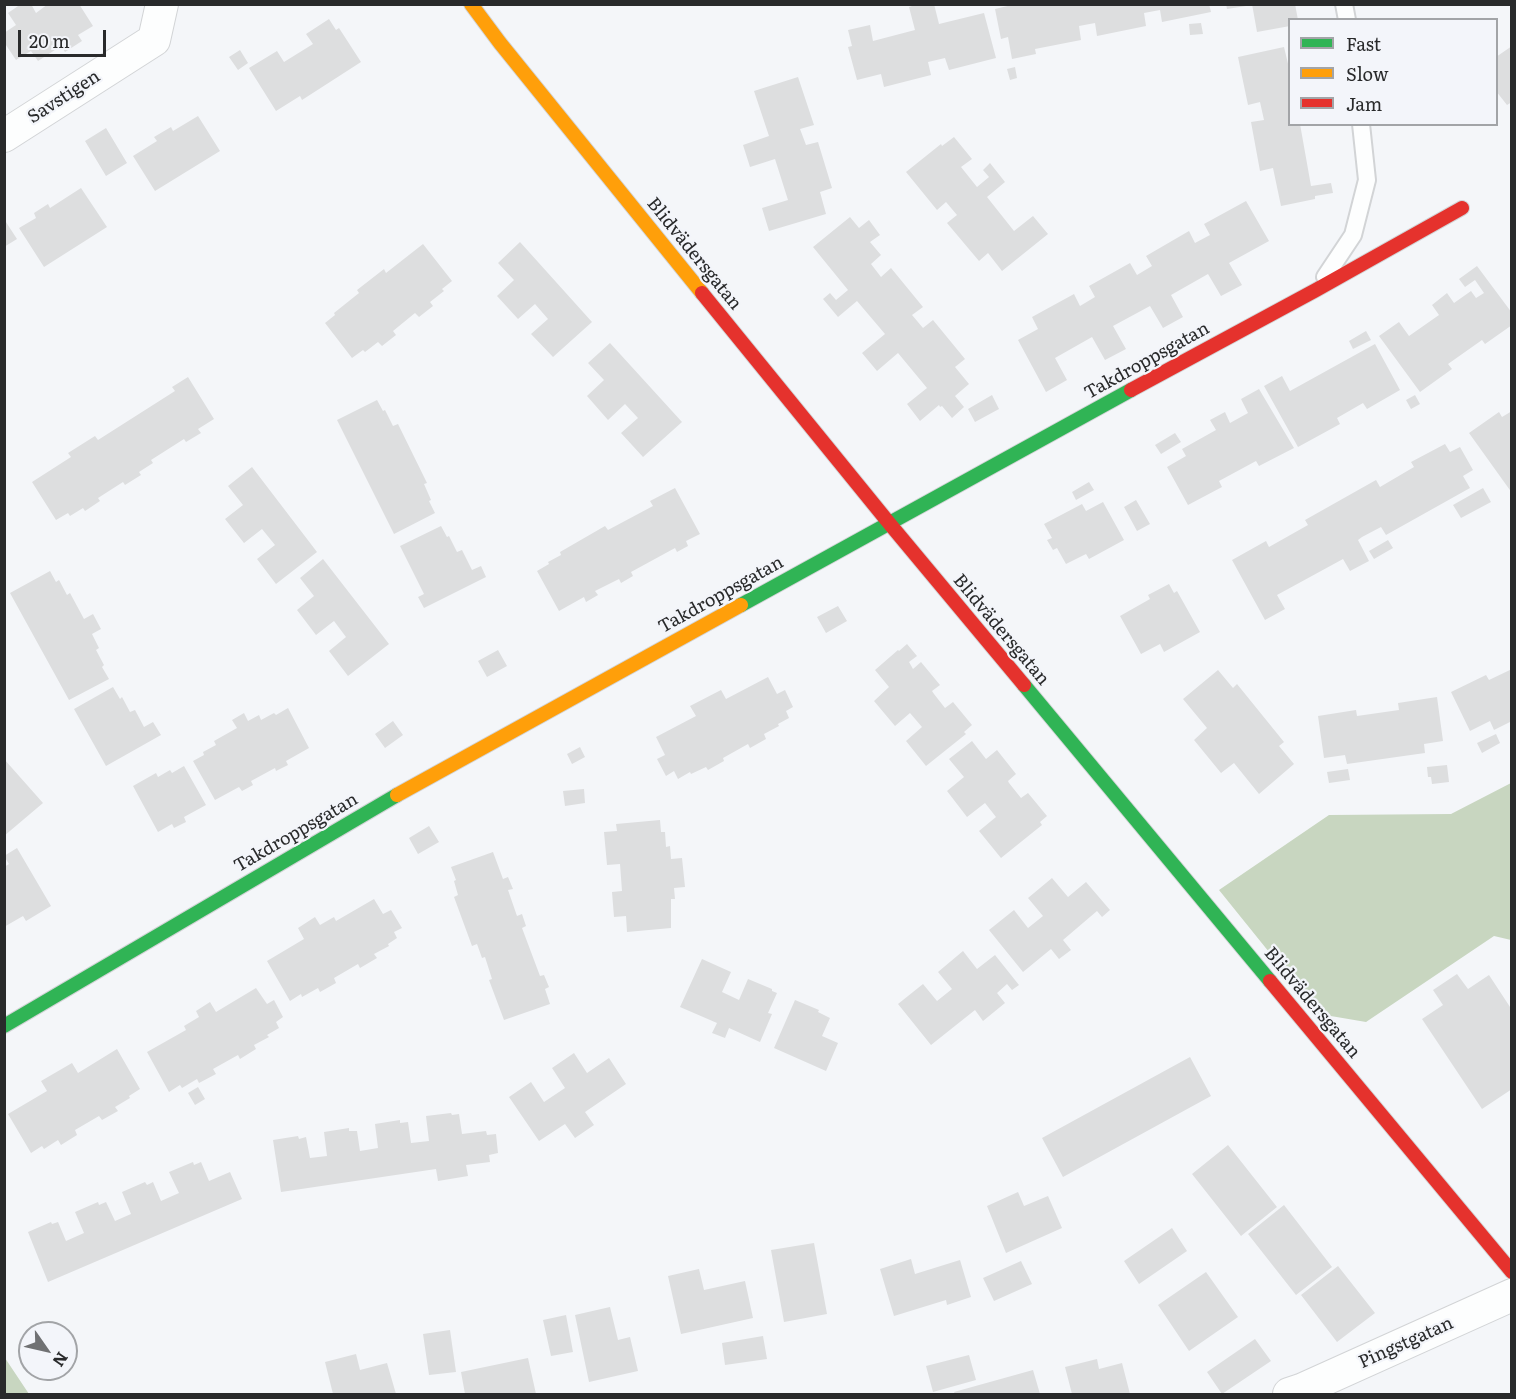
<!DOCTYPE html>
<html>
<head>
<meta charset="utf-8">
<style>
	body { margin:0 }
	#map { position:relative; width:1516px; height:1399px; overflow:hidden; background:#f4f6f9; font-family:Literata,serif }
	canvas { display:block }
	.frame { position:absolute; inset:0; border:6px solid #292a2b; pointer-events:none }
	.legend { position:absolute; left:1288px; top:18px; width:210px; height:108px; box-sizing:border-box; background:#f3f5fa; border:2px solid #a2a4a7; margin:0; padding:8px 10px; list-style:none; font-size:18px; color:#292a2b }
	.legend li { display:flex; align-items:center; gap:12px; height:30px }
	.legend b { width:30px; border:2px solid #a2a4a7 }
	.north { position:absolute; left:18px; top:1321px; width:60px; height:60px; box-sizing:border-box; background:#f3f5fa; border:2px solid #a2a4a7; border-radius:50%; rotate:124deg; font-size:16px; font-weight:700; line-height:24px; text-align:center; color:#292a2b }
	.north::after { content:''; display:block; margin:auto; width:21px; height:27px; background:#707173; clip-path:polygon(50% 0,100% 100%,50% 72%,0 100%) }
	.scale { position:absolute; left:18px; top:30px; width:88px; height:27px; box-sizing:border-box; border:3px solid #292a2b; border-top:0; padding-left:8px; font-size:18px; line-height:21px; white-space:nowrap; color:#292a2b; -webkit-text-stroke:4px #f3f5fa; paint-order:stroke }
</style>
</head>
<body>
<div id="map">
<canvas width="1516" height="1399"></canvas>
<div class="frame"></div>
<ul class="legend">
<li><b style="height:8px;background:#30b455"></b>Fast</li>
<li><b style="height:8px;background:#ff9f0a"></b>Slow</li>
<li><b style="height:8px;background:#e5322d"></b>Jam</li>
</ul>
<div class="north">N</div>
<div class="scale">20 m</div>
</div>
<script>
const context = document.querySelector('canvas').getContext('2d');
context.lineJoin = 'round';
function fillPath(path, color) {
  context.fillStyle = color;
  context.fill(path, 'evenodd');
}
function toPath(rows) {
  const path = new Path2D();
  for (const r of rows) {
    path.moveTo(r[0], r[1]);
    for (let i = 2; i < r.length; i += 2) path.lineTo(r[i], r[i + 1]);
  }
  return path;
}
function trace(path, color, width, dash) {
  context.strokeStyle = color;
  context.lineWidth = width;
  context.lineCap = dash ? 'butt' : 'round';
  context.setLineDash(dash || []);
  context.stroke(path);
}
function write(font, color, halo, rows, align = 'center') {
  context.font = font + ' Literata,serif';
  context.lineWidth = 4.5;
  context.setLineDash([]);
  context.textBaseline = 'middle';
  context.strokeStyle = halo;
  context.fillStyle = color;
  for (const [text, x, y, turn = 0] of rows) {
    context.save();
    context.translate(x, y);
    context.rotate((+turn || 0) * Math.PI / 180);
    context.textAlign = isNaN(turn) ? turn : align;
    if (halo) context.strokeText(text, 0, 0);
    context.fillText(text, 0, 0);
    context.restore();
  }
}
fillPath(toPath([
	[1511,783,1511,940,1494,936,1366,1022,1319,1014,1219,890,1329,815,1451,814],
	[4,1358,5,1358,29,1394,5,1394]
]), '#c8d6c0');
fillPath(toPath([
	[21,4,31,4,36,13,48,4,79,4,93,26,78,35,82,41,65,52,61,46,38,61,31,51,16,60,4,42,4,33,16,25,8,13],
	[918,4,934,4,939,24,984,13,996,58,949,70,945,58,928,62,931,75,884,87,881,74,857,80,848,47,852,46,848,30,870,25,873,41,915,30,909,7],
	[1016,4,1209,4,1211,12,1162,22,1160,10,1144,13,1146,26,1097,36,1095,23,1079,26,1081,40,1035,49,1036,54,1012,59,1008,37,1001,39,995,9],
	[1226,4,1246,4,1246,6,1227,9],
	[1252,4,1295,4,1298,20,1290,20,1290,26,1257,32],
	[329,19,336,30,339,28,361,62,302,100,300,96,276,111,249,68,277,51,284,62,313,44,306,34],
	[1201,23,1203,34,1190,35,1189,24],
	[1512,46,1512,102,1507,105,1496,91,1496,57],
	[1284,47,1290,72,1290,124,1300,124,1311,186,1331,183,1333,193,1315,196,1315,199,1281,206,1273,168,1260,171,1251,122,1264,120,1260,102,1248,105,1238,57],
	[240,50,248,63,238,70,229,57],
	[1015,67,1017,78,1010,80,1007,69],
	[798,77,814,125,800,129,806,145,818,142,832,188,820,192,826,214,769,231,762,208,788,200,775,159,750,167,743,145,769,136,754,91],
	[198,116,220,151,155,191,133,156,157,141,154,137,171,127,173,131],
	[106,128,127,163,106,176,85,141],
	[954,137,972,159,961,167,977,187,989,177,983,170,990,163,1005,182,987,197,1014,231,1033,216,1048,234,1002,271,988,253,979,261,947,223,957,215,946,202,937,210,906,172,941,144,942,146],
	[81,188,107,227,44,267,19,228,36,218,34,213,48,204,50,208],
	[1246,201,1269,241,1229,263,1242,285,1221,296,1208,274,1171,295,1183,317,1163,328,1150,306,1113,326,1126,349,1105,360,1092,337,1055,358,1067,380,1046,392,1018,340,1038,329,1032,317,1074,294,1080,306,1095,297,1089,286,1130,263,1137,275,1152,266,1146,256,1189,231,1195,243,1210,235,1204,224],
	[850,217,859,228,869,220,880,235,870,242,881,255,871,264,881,277,891,268,923,307,912,315,923,328,933,320,965,359,955,367,969,384,955,396,964,407,952,418,942,406,940,407,939,405,920,421,907,404,927,388,898,353,877,371,862,353,885,334,857,301,838,317,823,299,830,293,836,300,848,290,813,247],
	[4,219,17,239,4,247],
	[520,242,592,322,553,357,531,334,548,319,535,304,518,319,497,296,514,280,498,263],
	[423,244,452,281,442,289,444,291,430,302,433,306,419,317,415,313,393,331,396,335,382,346,378,342,365,352,363,350,352,358,325,323,335,315,334,313,359,293,357,290,384,269,386,273],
	[1477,266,1512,313,1512,325,1485,344,1482,340,1448,364,1452,369,1420,392,1379,336,1399,322,1409,336,1439,315,1432,305,1447,293,1454,303,1471,291,1476,298,1484,293,1475,280,1465,287,1459,279],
	[1366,331,1371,340,1353,349,1349,341],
	[610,343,682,422,643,457,621,433,638,418,625,404,608,420,587,396,604,380,588,363],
	[1375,344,1400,390,1367,409,1363,403,1337,418,1340,424,1298,447,1264,386,1282,376,1290,391],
	[188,377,214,419,198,429,201,433,186,442,184,439,151,460,153,463,139,472,141,475,125,485,123,482,98,498,100,501,85,511,83,508,70,516,68,513,56,520,32,482,71,457,68,453,95,436,98,440,175,391,172,387],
	[1259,389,1294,448,1259,466,1256,461,1219,481,1222,487,1188,505,1167,467,1186,456,1182,449,1216,430,1210,420,1225,412,1230,423,1248,413,1241,399],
	[992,395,999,409,975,422,968,409],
	[1415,395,1420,404,1411,409,1406,400],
	[377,400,383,411,385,410,393,426,398,424,427,483,424,484,431,500,429,501,435,513,394,534,337,420],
	[1512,411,1512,493,1469,433,1499,412,1502,417],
	[1175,433,1181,442,1161,454,1155,445],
	[1445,444,1450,452,1460,447,1473,470,1463,476,1470,488,1386,535,1381,527,1362,537,1358,540,1369,561,1350,571,1343,559,1277,595,1285,609,1265,620,1232,560,1266,541,1269,547,1308,525,1305,520,1376,480,1380,487,1414,467,1411,462],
	[252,467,317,552,276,584,257,559,275,545,262,529,244,543,225,519,243,505,228,486],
	[1089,482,1094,490,1076,500,1072,492],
	[675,488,700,534,686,541,688,546,677,552,675,548,631,572,633,576,621,583,619,579,595,591,598,595,586,602,584,597,559,611,537,571,549,564,548,562,561,555,560,552,605,526,608,530,653,506,650,501],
	[1483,488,1491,502,1461,518,1453,505],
	[1136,500,1150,524,1137,531,1124,507],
	[1103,502,1124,540,1089,559,1086,554,1066,564,1057,548,1053,550,1047,540,1052,538,1044,524,1082,504,1086,511],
	[441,526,447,537,449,536,457,552,462,550,472,570,481,566,486,577,424,608,418,597,424,594,400,546],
	[1388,540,1393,548,1374,559,1369,551],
	[323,559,389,644,348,676,329,651,346,637,334,621,316,635,297,610,314,596,300,578],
	[50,571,56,582,59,580,67,595,70,593,84,619,93,614,101,629,92,634,99,648,96,650,104,665,102,667,109,679,69,700,10,593],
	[1169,584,1174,593,1177,591,1200,632,1164,652,1160,644,1141,654,1120,616,1150,599,1148,595],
	[838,606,847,621,826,633,817,617],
	[907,644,917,656,909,662,913,669,921,662,940,685,932,691,934,694,945,708,953,702,972,725,964,732,966,734,926,766,906,741,922,727,910,713,895,726,874,701,889,687,875,670,898,650,899,651],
	[498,650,507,666,487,677,478,661],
	[1512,669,1512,721,1494,730,1490,721,1470,731,1451,692,1486,675,1489,680],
	[1218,670,1233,688,1237,684,1284,742,1279,746,1294,764,1259,794,1234,763,1221,773,1194,740,1207,728,1183,699],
	[768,677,777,694,785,690,793,707,786,711,789,718,778,724,779,726,764,734,766,739,750,748,748,744,723,758,724,761,708,770,706,767,691,774,690,772,678,779,674,771,666,776,657,759,665,755,656,737,696,716,690,706,721,690,726,699],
	[113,687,120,699,122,697,130,712,135,710,144,727,153,722,161,735,106,766,74,709],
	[1437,697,1443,741,1424,744,1425,753,1347,764,1345,755,1324,758,1318,716,1356,710,1357,716,1399,710,1398,703],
	[288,708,309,748,286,761,288,765,276,771,275,768,251,781,253,785,242,791,239,787,215,800,193,761,204,755,203,752,216,745,214,741,237,728,232,720,244,713,248,721,259,715,261,720,274,713,276,715],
	[393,721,403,735,385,748,375,734],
	[1496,734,1500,743,1482,753,1477,743],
	[972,741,986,759,997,750,1016,774,1008,781,1009,783,1021,798,1028,793,1047,816,1040,822,1042,825,1001,858,979,831,996,817,985,803,967,817,947,791,964,777,949,759],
	[580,747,585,757,572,764,567,754],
	[4,759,43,803,4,836],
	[1447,765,1449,782,1432,784,1431,777,1428,777,1427,767],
	[184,766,206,805,184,817,186,822,174,828,172,824,158,832,133,786,156,773,158,777,170,770,172,773],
	[1348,769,1350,780,1329,783,1327,772],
	[584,789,585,803,565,806,563,791],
	[660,820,661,832,665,832,666,847,670,846,671,859,682,858,685,887,674,888,675,899,671,899,671,928,627,932,626,916,614,917,612,892,622,891,620,864,607,865,604,832,617,831,616,824],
	[429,826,439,842,418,854,409,838],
	[17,848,51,906,26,921,23,916,4,927,4,867,9,864,4,856],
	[493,852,503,879,508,877,513,889,508,890,517,916,522,914,526,926,522,928,540,976,544,975,549,987,545,989,550,1004,504,1020,489,980,492,979,485,957,482,958,477,944,472,946,454,897,458,895,454,881,456,880,451,867],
	[1052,878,1068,897,1086,882,1110,910,1102,917,1097,911,1063,940,1071,950,1059,959,1051,949,1023,972,989,930,1014,910,1028,928,1043,916,1028,898],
	[374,899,383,914,391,910,402,928,394,932,397,938,388,944,389,946,374,954,377,958,360,968,358,964,334,978,336,983,320,992,318,988,302,997,301,994,290,1001,267,961,304,939,298,928,315,917,320,925,334,917,336,921],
	[963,951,977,969,995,955,1019,985,1012,990,1007,984,997,993,1005,1003,983,1021,975,1010,931,1045,898,1004,923,984,937,1001,952,989,938,972],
	[702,959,731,972,722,992,739,1000,748,979,772,989,772,991,777,993,768,1013,772,1014,760,1042,729,1028,725,1038,712,1033,717,1023,680,1007],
	[1457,974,1468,989,1489,975,1512,1010,1512,1089,1482,1109,1422,1019,1443,1005,1433,990],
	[256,988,267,1004,274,1000,283,1017,276,1022,279,1028,267,1035,269,1037,254,1045,256,1049,240,1059,238,1055,213,1069,216,1074,199,1083,197,1079,182,1088,180,1085,169,1092,147,1052,186,1030,184,1026,199,1017,196,1011,210,1002,216,1012],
	[795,1000,819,1010,818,1012,830,1018,822,1036,838,1043,826,1071,774,1048],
	[117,1049,140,1089,129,1096,130,1098,115,1107,118,1111,102,1120,99,1116,75,1130,77,1135,61,1145,58,1140,44,1149,42,1146,31,1153,8,1114,47,1091,41,1081,72,1063,78,1073],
	[574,1053,587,1073,609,1058,626,1084,585,1112,594,1125,575,1138,565,1124,539,1141,509,1097,531,1082,544,1102,565,1088,552,1068],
	[1190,1057,1211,1096,1063,1177,1042,1138],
	[198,1087,205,1099,195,1105,188,1093],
	[451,1113,452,1115,459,1114,462,1134,486,1131,487,1135,496,1134,498,1153,489,1155,490,1162,466,1165,468,1176,438,1181,436,1169,281,1192,273,1140,298,1136,299,1139,306,1137,310,1158,327,1156,324,1132,349,1128,349,1131,357,1131,360,1151,378,1148,375,1124,400,1120,400,1123,408,1122,411,1143,429,1141,426,1116],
	[1228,1145,1277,1207,1241,1236,1192,1174],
	[193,1162,194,1165,201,1162,209,1181,230,1172,242,1199,48,1282,28,1232,51,1222,52,1224,58,1222,66,1241,84,1233,75,1212,98,1202,99,1205,106,1202,115,1221,131,1214,122,1192,145,1182,147,1185,153,1182,161,1201,179,1193,169,1172],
	[1018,1192,1024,1206,1048,1196,1062,1228,1006,1253,987,1206],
	[1284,1205,1332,1267,1296,1295,1248,1234],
	[1172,1228,1187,1251,1139,1284,1124,1261],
	[814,1243,827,1314,784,1322,771,1250],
	[911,1259,915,1274,960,1260,971,1297,947,1305,946,1300,894,1316,880,1269],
	[1021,1261,1032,1284,994,1301,983,1278],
	[1338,1266,1375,1313,1337,1342,1301,1295],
	[699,1269,704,1290,745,1281,753,1318,681,1334,668,1276],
	[1206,1272,1238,1317,1189,1351,1158,1305],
	[610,1307,618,1340,630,1337,638,1371,589,1382,575,1315],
	[566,1315,573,1352,551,1356,543,1320],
	[450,1330,456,1372,429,1375,423,1334],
	[763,1336,767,1359,725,1365,722,1343],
	[1255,1339,1271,1361,1222,1394,1207,1372],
	[356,1354,360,1370,387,1363,396,1394,333,1394,325,1362],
	[969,1355,976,1380,933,1392,926,1366],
	[528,1358,536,1394,465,1394,461,1372],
	[1097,1359,1099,1369,1122,1363,1130,1394,1072,1394,1065,1367],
	[1033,1370,1040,1394,955,1394,954,1392]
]), '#dddedf');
const lane = toPath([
	[1344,4,1347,20],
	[1325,277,1353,235,1367,180,1361,124]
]);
const street = toPath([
	[4,136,154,40,162,4],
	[1289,1394,1301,1390,1512,1295]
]);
const fast = toPath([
	[741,605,1131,390],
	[1024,685,1270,981],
	[4,1026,397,795]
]);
const slow = toPath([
	[471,4,500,43,702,293],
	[397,795,741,605]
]);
const jam = toPath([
	[702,293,889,523,1024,685],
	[1131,390,1316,290,1462,208],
	[1270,981,1512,1272]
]);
trace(lane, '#d2d4d6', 20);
trace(street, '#d2d4d6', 34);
trace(fast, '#d2d4d6', 16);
trace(slow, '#d2d4d6', 16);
trace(jam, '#d2d4d6', 16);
trace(lane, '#fdfefe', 16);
trace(street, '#fdfefe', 32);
trace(fast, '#30b455', 14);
trace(slow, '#ff9f0a', 14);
trace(jam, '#e5322d', 14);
write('18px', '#292a2b', '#f3f5fa', [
	["Savstigen",64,97,-33],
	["Blidvädersgatan",694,254,51],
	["Takdroppsgatan",1147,361,-29],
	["Takdroppsgatan",721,595,-29],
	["Blidvädersgatan",1001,630,50],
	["Takdroppsgatan",296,833,-30],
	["Blidvädersgatan",1312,1003,50],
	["Pingstgatan",1406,1343,-24]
]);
</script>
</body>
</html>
